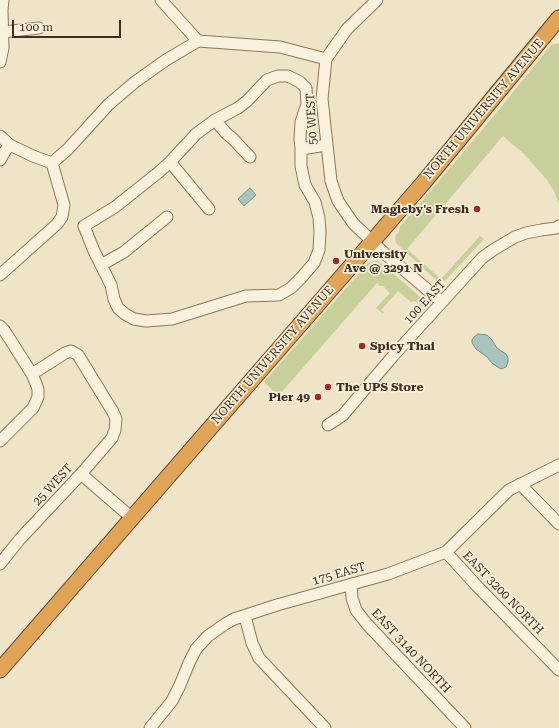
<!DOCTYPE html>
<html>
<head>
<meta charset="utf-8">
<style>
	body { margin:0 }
	#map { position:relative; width:559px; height:728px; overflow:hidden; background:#f0e4c8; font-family:"Roboto Serif",serif }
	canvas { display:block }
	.scale { position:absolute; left:12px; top:20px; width:109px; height:18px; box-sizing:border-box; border:2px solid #3d2e20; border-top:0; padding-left:5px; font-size:12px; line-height:14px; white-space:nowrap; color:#3d2e20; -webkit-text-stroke:3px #f7eed8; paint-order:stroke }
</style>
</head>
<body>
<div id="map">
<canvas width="559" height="728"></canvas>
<div class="scale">100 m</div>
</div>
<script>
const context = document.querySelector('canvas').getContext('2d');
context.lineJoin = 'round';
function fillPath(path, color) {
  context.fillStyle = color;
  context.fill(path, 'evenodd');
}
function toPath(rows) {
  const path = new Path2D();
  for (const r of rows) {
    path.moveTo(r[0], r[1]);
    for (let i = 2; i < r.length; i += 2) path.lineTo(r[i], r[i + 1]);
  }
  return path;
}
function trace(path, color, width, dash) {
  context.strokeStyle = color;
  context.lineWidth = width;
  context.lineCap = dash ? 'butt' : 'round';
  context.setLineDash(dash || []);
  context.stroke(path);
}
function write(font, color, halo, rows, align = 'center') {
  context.font = font + ' "Roboto Serif",serif';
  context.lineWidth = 3.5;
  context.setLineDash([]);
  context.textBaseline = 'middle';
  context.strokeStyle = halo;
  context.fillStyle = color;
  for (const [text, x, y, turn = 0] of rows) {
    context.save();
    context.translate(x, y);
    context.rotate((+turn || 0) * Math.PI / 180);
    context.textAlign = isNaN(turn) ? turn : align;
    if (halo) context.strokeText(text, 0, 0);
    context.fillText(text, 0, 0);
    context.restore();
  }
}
fillPath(toPath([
	[559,43,559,205,555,193,547,180,524,154,503,136,407,249,441,279,480,236,484,239,445,281,440,281,436,280,399,246,396,243,395,239,396,235,400,230,399,228,488,123,551,45],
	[377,261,381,263,426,302,426,306,424,308,415,301,411,302,398,291,381,310,384,312,383,314,376,308,390,293,383,286,380,286,377,283,280,394,284,398,282,400,264,382,368,263]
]), '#c9cf9b');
const water = toPath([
	[250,188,256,195,244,206,238,199,250,188],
	[478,334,487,335,492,340,497,348,506,354,508,358,508,362,506,367,501,369,493,364,487,357,476,349,472,343,472,340,474,337,478,334]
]);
fillPath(water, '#a9c4bc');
trace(water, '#6f938a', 1);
const minor = toPath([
	[161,0,198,41],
	[377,0,347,29,326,59,322,99,331,181,338,201,353,223,384,253,442,302],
	[3,32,39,28],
	[0,62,3,48,2,10,3,0],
	[278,76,288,76,300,82,306,88,307,104,301,122,300,139,301,149,301,166,305,185,315,202,319,218,320,232,319,250,314,263,301,278,291,288,279,295,246,296,172,319,146,321,134,319,125,314,118,308,114,299,111,285,94,251,84,226,115,207,159,172,170,162,196,134,215,120,238,108,247,101,267,80,278,76],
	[215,120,226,133,233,139,250,157],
	[0,136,10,145,33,156,52,163,64,205,62,217,57,224,0,275],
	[301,149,326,145],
	[0,160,5,151,10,145],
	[170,162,209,209],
	[52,163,68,149,109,104,135,82,166,60,198,41,280,47,326,59],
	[101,265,124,252,167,217],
	[0,326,4,330,32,374,37,386,38,390,38,397,33,408,0,441],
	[328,425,343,415,393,356,482,258,493,250,515,237,526,233,541,230,556,228,559,226],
	[81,474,132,518],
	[520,484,559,524],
	[446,552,476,585,559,670],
	[0,564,20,539,81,474,112,438,115,430,116,419,113,412,78,355,71,351,65,353,32,374],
	[351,584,352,598,356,610,366,623,465,728],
	[245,616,252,643,259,658,325,728],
	[150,728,172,701,180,685,189,663,196,649,208,636,225,624,234,619,277,605,388,574,446,552,509,490,559,465]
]);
const highway = toPath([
	[0,670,424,182,559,18]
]);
trace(minor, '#8d765c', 13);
trace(highway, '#5b4430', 17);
trace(minor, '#faf1dc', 11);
trace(highway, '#e0a458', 15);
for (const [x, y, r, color] of [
	[477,209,4,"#9e2a2b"],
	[336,261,4,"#9e2a2b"],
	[362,346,4,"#9e2a2b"],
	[328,387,4,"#9e2a2b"],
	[318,397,4,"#9e2a2b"]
]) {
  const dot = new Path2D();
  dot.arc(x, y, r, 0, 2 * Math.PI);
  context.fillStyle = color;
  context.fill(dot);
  trace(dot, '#f7eed8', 1.5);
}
write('12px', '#3d2e20', '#f7eed8', [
	["NORTH UNIVERSITY AVENUE",484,109,-50],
	["50 WEST",312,119,-93],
	["100 EAST",425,302,-47],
	["NORTH UNIVERSITY AVENUE",273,355,-49],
	["25 WEST",53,485,-47],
	["175 EAST",339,574,-16],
	["EAST 3200 NORTH",503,593,46],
	["EAST 3140 NORTH",411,651,47]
]);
write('bold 12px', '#3d2e20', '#f7eed8', [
	["Magleby's Fresh",469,209,"right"],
	["University",344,254],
	["Ave @ 3291 N",344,268],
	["Spicy Thai",370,346],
	["The UPS Store",336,387],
	["Pier 49",310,397,"right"]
], 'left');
</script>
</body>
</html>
